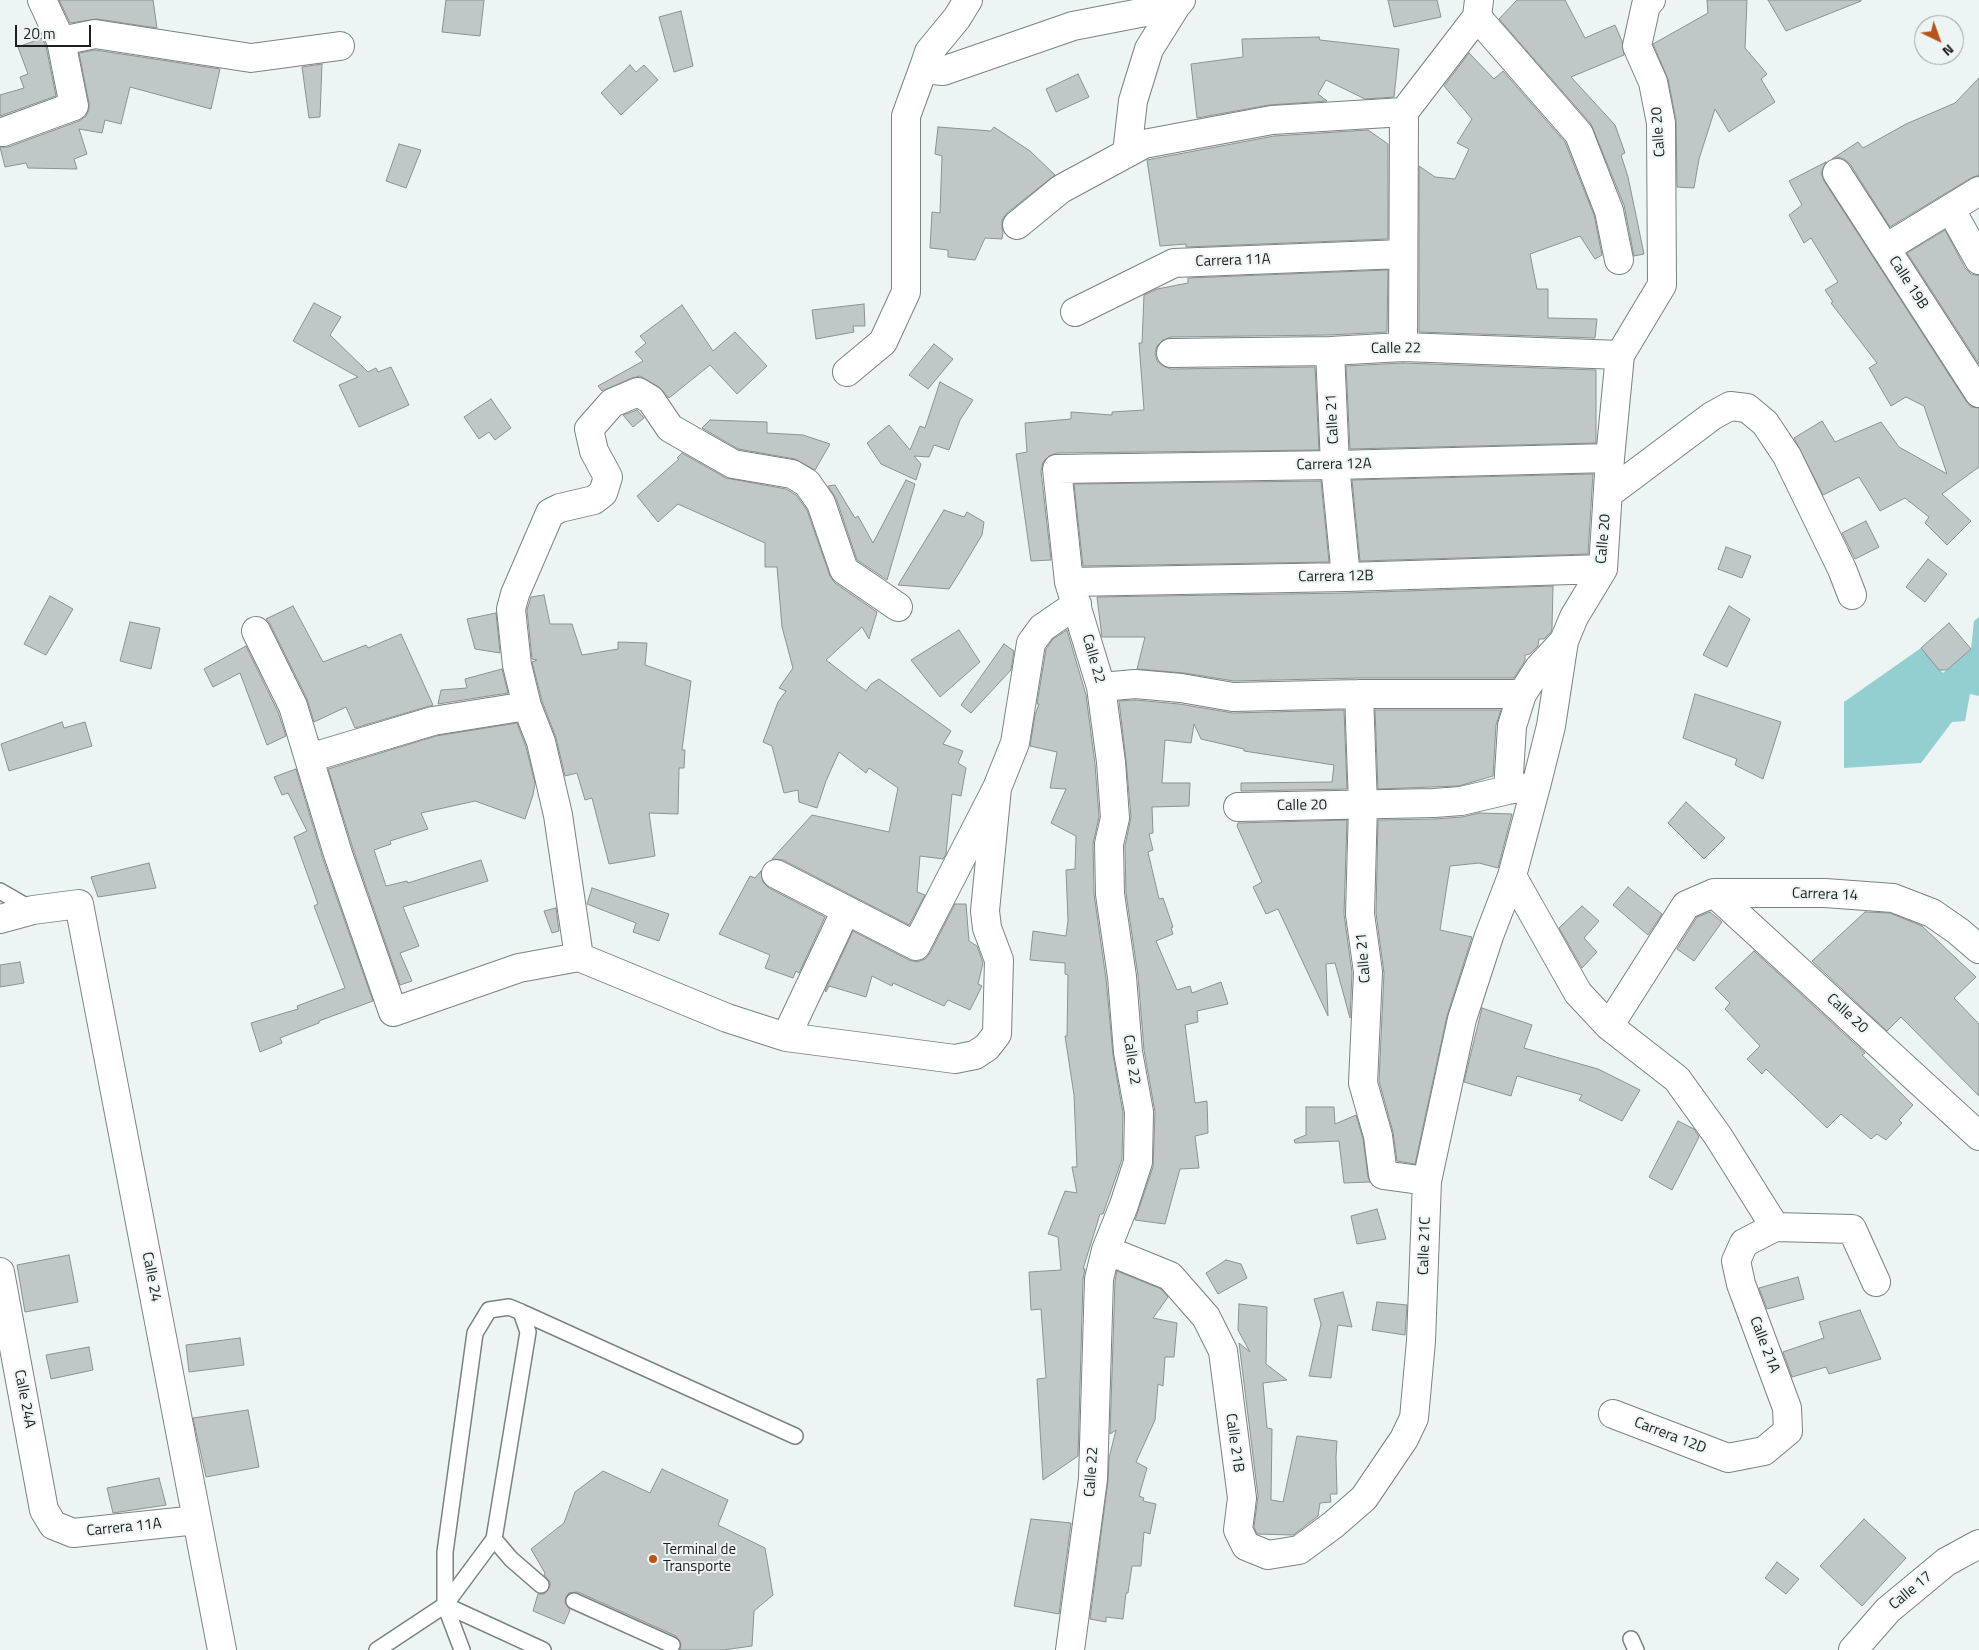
<!DOCTYPE html>
<html>
<head>
<meta charset="utf-8">
<style>
	body { margin:0 }
	#map { position:relative; width:1979px; height:1650px; overflow:hidden; background:#ecf4f4; font-family:"Titillium Web",sans-serif }
	canvas { display:block }
	.north { position:absolute; left:1914px; top:15px; width:50px; height:50px; box-sizing:border-box; background:#ecf4f4; border:1px solid #999f9f; border-radius:50%; rotate:138deg; font-size:14px; font-weight:700; line-height:20px; text-align:center; color:#1c1f1f }
	.north::after { content:''; display:block; margin:auto; width:18px; height:22px; background:#b75519; clip-path:polygon(50% 0,100% 100%,50% 72%,0 100%) }
	.scale { position:absolute; left:15px; top:25px; width:76px; height:22px; box-sizing:border-box; border:2px solid #1c1f1f; border-top:0; padding-left:6px; font-size:15px; line-height:18px; white-space:nowrap; color:#1c1f1f; -webkit-text-stroke:4px #ecf4f4; paint-order:stroke }
</style>
</head>
<body>
<div id="map">
<canvas width="1979" height="1650"></canvas>
<div class="north">N</div>
<div class="scale">20 m</div>
</div>
<script>
const context = document.querySelector('canvas').getContext('2d');
context.lineJoin = 'round';
function fillPath(path, color) {
  context.fillStyle = color;
  context.fill(path, 'evenodd');
}
function toPath(rows) {
  const path = new Path2D();
  for (const r of rows) {
    path.moveTo(r[0], r[1]);
    for (let i = 2; i < r.length; i += 2) path.lineTo(r[i], r[i + 1]);
  }
  return path;
}
function trace(path, color, width, dash) {
  context.strokeStyle = color;
  context.lineWidth = width;
  context.lineCap = dash ? 'butt' : 'round';
  context.setLineDash(dash || []);
  context.stroke(path);
}
function write(font, color, halo, rows, align = 'center') {
  context.font = font + ' "Titillium Web",sans-serif';
  context.lineWidth = 4;
  context.setLineDash([]);
  context.textBaseline = 'middle';
  context.strokeStyle = halo;
  context.fillStyle = color;
  for (const [text, x, y, turn = 0] of rows) {
    context.save();
    context.translate(x, y);
    context.rotate((+turn || 0) * Math.PI / 180);
    context.textAlign = isNaN(turn) ? turn : align;
    if (halo) context.strokeText(text, 0, 0);
    context.fillText(text, 0, 0);
    context.restore();
  }
}
fillPath(toPath([
	[1979,617,1979,696,1970,694,1965,721,1952,722,1921,763,1844,768,1844,702,1921,648,1943,673,1971,649,1974,621]
]), '#93cfd0');
const building = toPath([
	[59,0,153,0,157,28,97,19,70,23,59,0],
	[446,0,484,0,480,36,442,32,446,0],
	[1388,0,1437,0,1441,17,1394,27,1388,0],
	[1517,0,1565,0,1585,38,1615,25,1622,41,1624,55,1571,77,1615,125,1625,153,1621,155,1628,177,1644,254,1634,256,1624,205,1591,124,1499,19,1517,0],
	[1707,0,1747,0,1745,48,1767,74,1761,79,1775,102,1729,132,1715,109,1699,159,1694,188,1677,187,1676,120,1668,79,1653,44,1708,13,1707,0],
	[1768,0,1861,0,1861,1,1786,31,1768,0],
	[681,11,693,66,674,72,659,17,681,11],
	[1319,37,1320,40,1399,49,1394,97,1365,99,1326,80,1318,94,1327,101,1269,105,1197,118,1191,64,1243,57,1242,39,1319,37],
	[42,38,46,46,56,96,0,116,0,95,24,88,20,77,28,74,18,47,42,38],
	[95,50,220,69,211,109,130,87,121,124,105,120,102,133,79,129,87,154,74,159,77,169,28,168,26,163,5,167,0,147,8,147,79,121,86,116,89,110,89,103,79,53,95,50],
	[1469,53,1494,79,1503,71,1565,142,1594,215,1602,255,1595,259,1580,236,1530,254,1537,289,1548,289,1548,318,1597,319,1595,338,1419,332,1419,166,1435,177,1455,179,1469,149,1457,143,1472,119,1444,86,1469,53],
	[322,64,320,117,309,118,302,67,322,64],
	[630,65,636,72,644,65,658,80,621,115,601,93,630,65],
	[1078,74,1089,97,1056,112,1046,89,1078,74],
	[1979,78,1979,175,1971,178,1890,227,1850,164,1844,159,1837,157,1832,159,1858,142,1863,148,1906,124,1955,103,1979,78],
	[938,127,991,131,994,127,1030,151,1055,175,1007,213,1002,220,1002,227,1003,232,1002,239,985,238,975,260,948,257,948,250,930,248,932,212,940,213,942,156,935,154,938,127],
	[1368,130,1388,144,1388,239,1186,247,1186,244,1160,246,1147,160,1274,136,1368,130],
	[399,144,421,150,406,188,386,181,399,144],
	[1826,162,1821,173,1824,181,1966,401,1971,407,1979,408,1979,467,1942,494,1971,521,1947,545,1925,523,1929,517,1905,498,1880,511,1859,477,1823,495,1794,438,1822,421,1835,442,1881,422,1899,447,1947,474,1924,406,1906,397,1891,406,1869,368,1877,363,1831,303,1833,302,1825,290,1838,282,1811,238,1804,243,1789,215,1802,205,1789,181,1826,162],
	[1945,230,1965,268,1971,274,1979,276,1979,364,1907,253,1945,230],
	[1388,270,1387,332,1329,335,1171,337,1163,340,1157,346,1155,353,1157,361,1163,366,1171,369,1315,367,1319,450,1057,453,1049,456,1043,462,1041,471,1051,560,1031,561,1016,454,1027,452,1025,423,1071,419,1071,412,1112,415,1112,412,1144,410,1139,343,1142,343,1144,295,1157,289,1188,283,1188,278,1388,270],
	[314,303,341,317,330,335,368,372,376,368,378,372,391,367,409,405,359,427,339,385,358,377,293,341,314,303],
	[864,304,865,326,853,326,854,332,816,339,812,310,864,304],
	[682,305,713,351,735,332,767,366,737,394,710,365,669,398,659,387,640,376,632,378,602,391,598,386,643,361,635,352,646,343,640,336,682,305],
	[934,344,953,359,928,389,909,375,934,344],
	[1403,363,1596,370,1596,443,1350,449,1346,366,1403,363],
	[940,382,973,400,960,420,949,450,934,445,929,457,914,456,921,464,916,480,881,464,867,443,889,425,910,450,920,426,925,428,940,382],
	[491,399,511,428,495,440,489,432,479,439,464,417,491,399],
	[637,410,644,418,633,427,623,415,637,410],
	[710,420,767,422,767,433,803,435,830,444,815,470,795,459,738,449,702,428,710,420],
	[682,453,726,478,786,489,796,495,807,510,830,576,835,583,877,612,869,639,862,627,826,660,866,691,871,684,879,679,951,731,943,744,963,751,958,763,966,768,961,796,952,794,946,854,943,859,920,856,917,892,925,895,909,925,783,860,772,859,812,815,889,832,898,788,869,768,866,773,839,752,826,781,817,808,799,802,798,790,784,793,772,746,763,742,778,702,786,691,779,688,793,668,782,627,777,567,765,567,765,543,678,504,658,522,637,496,679,459,677,458,682,453],
	[1593,474,1588,554,1360,561,1352,480,1593,474],
	[906,480,915,484,887,580,857,560,836,498,828,486,835,485,855,518,858,516,873,543,906,480],
	[1321,481,1329,562,1083,566,1074,484,1321,481],
	[944,510,964,517,967,512,984,522,982,535,961,570,949,589,898,585,944,510],
	[1866,521,1879,547,1855,559,1842,533,1866,521],
	[1726,547,1751,556,1742,578,1718,569,1726,547],
	[1928,559,1947,574,1925,602,1906,587,1928,559],
	[1553,586,1552,628,1551,632,1544,639,1539,639,1538,646,1530,654,1525,655,1525,661,1514,678,1359,678,1234,681,1184,673,1137,669,1145,637,1102,637,1097,597,1346,593,1553,586],
	[544,595,550,624,572,624,582,655,618,649,618,642,647,643,645,665,691,681,682,750,685,750,684,768,679,768,678,814,649,813,655,856,609,864,592,798,585,800,577,773,565,776,556,738,542,701,532,662,537,660,532,659,527,610,531,597,544,595],
	[50,596,73,609,46,655,24,644,50,596],
	[293,606,323,662,366,645,368,648,401,634,433,705,355,728,346,707,314,722,307,699,270,624,266,619,293,606],
	[1729,606,1750,619,1727,667,1703,655,1729,606],
	[496,613,500,653,475,649,467,619,496,613],
	[130,622,160,628,151,669,120,661,130,622],
	[1949,623,1971,649,1947,670,1939,670,1921,648,1949,623],
	[959,630,980,662,940,697,911,660,959,630],
	[1067,630,1086,695,1095,764,1099,817,1093,844,1094,894,1106,979,1113,1055,1123,1113,1122,1159,1103,1214,1100,1214,1083,1269,1085,1269,1083,1279,1078,1456,1043,1480,1037,1379,1046,1378,1041,1309,1031,1310,1029,1272,1061,1270,1058,1237,1048,1234,1065,1191,1077,1193,1072,1167,1077,1167,1074,1095,1065,1036,1067,1036,1068,975,1065,974,1065,963,1030,960,1033,931,1066,936,1068,920,1066,870,1075,869,1076,836,1051,823,1066,789,1050,788,1057,752,1030,746,1035,715,1039,704,1037,704,1046,649,1053,639,1067,630],
	[1004,644,1014,651,1011,670,971,713,961,705,1004,644],
	[246,646,278,712,286,736,267,745,240,673,213,687,204,669,246,646],
	[502,669,508,693,438,704,441,690,467,688,465,679,502,669],
	[1695,694,1781,722,1763,779,1735,765,1737,759,1683,738,1695,694],
	[1135,700,1179,704,1233,713,1344,710,1347,789,1241,791,1241,783,1332,782,1334,765,1244,751,1244,749,1201,739,1194,724,1191,743,1165,740,1162,783,1190,783,1189,806,1152,807,1153,833,1149,834,1153,850,1148,852,1159,899,1163,898,1173,927,1171,928,1173,934,1156,941,1177,990,1190,986,1192,993,1221,982,1228,1004,1197,1011,1198,1022,1185,1025,1195,1103,1207,1101,1208,1133,1195,1136,1199,1168,1180,1169,1165,1224,1135,1220,1153,1167,1155,1112,1144,1050,1138,976,1126,893,1125,846,1131,817,1126,760,1119,701,1135,700],
	[1375,710,1501,710,1496,725,1493,776,1459,786,1378,789,1375,710],
	[62,722,64,728,85,722,92,746,9,771,1,744,62,722],
	[517,723,526,747,535,783,533,795,525,819,475,801,421,813,428,829,390,841,391,844,374,850,386,886,407,881,408,883,481,860,488,881,403,907,419,946,400,953,412,981,400,985,353,849,328,769,436,736,517,723],
	[296,769,323,859,373,1001,319,1021,319,1023,280,1038,282,1043,260,1052,251,1023,298,1009,297,1006,345,988,314,906,318,904,294,837,307,831,288,793,282,795,274,777,296,769],
	[1686,802,1725,838,1704,859,1668,823,1686,802],
	[1479,813,1512,814,1498,868,1479,863,1450,866,1440,930,1472,937,1447,1016,1415,1164,1397,1161,1393,1132,1379,1081,1384,973,1376,913,1378,820,1435,819,1462,817,1479,813],
	[1347,820,1344,914,1352,973,1350,1018,1335,963,1326,964,1328,1016,1278,909,1266,914,1253,887,1262,882,1237,826,1238,823,1347,820],
	[149,863,156,888,98,897,91,877,149,863],
	[761,871,763,882,769,888,825,917,799,973,796,971,793,978,765,968,770,955,719,934,750,876,755,878,761,871],
	[1628,887,1662,914,1648,935,1613,905,1628,887],
	[592,888,669,914,659,941,633,932,636,923,587,904,592,888],
	[955,904,966,904,969,941,977,946,983,963,978,984,982,986,970,1010,948,1000,944,1006,893,983,892,986,872,976,866,997,829,986,826,992,825,991,853,931,909,960,917,962,925,959,930,953,955,904],
	[1582,906,1599,921,1584,938,1597,952,1582,968,1559,928,1582,906],
	[556,908,559,931,552,933,544,911,556,908],
	[1710,912,1722,922,1694,961,1677,949,1697,917,1710,912],
	[1865,912,1890,913,1922,926,1976,977,1954,998,1979,1024,1979,1096,1901,1017,1887,1031,1812,961,1865,912],
	[1754,951,1865,1053,1862,1055,1913,1105,1899,1120,1902,1123,1886,1140,1877,1134,1871,1139,1841,1114,1827,1128,1766,1069,1762,1074,1747,1059,1760,1046,1725,1009,1730,1003,1715,988,1754,951],
	[20,962,24,983,0,987,0,965,20,962],
	[1482,1008,1532,1025,1524,1048,1598,1069,1640,1090,1622,1121,1579,1100,1582,1095,1517,1076,1511,1096,1464,1082,1482,1008],
	[1306,1107,1334,1107,1335,1124,1356,1115,1363,1139,1368,1177,1370,1182,1344,1183,1339,1141,1295,1143,1294,1140,1306,1135,1306,1107],
	[1678,1121,1694,1129,1699,1137,1672,1190,1649,1177,1678,1121],
	[1377,1209,1386,1239,1357,1244,1351,1216,1377,1209],
	[69,1255,78,1302,25,1312,17,1265,69,1255],
	[1226,1260,1241,1264,1247,1278,1218,1294,1206,1273,1226,1260],
	[1117,1271,1161,1289,1168,1297,1153,1318,1177,1323,1174,1357,1165,1357,1163,1386,1158,1384,1155,1420,1136,1462,1147,1468,1139,1496,1144,1498,1143,1501,1156,1504,1150,1534,1144,1532,1141,1566,1132,1566,1128,1593,1126,1593,1123,1619,1106,1617,1106,1622,1090,1619,1108,1481,1109,1458,1116,1430,1110,1434,1115,1281,1117,1271],
	[1798,1277,1804,1299,1767,1309,1759,1288,1798,1277],
	[1343,1292,1352,1327,1338,1325,1331,1378,1309,1376,1321,1324,1314,1299,1343,1292],
	[1377,1302,1407,1305,1405,1335,1372,1330,1377,1302],
	[1239,1304,1267,1307,1266,1364,1287,1380,1263,1383,1267,1428,1272,1429,1271,1500,1283,1502,1297,1436,1337,1441,1336,1457,1337,1494,1330,1494,1331,1502,1320,1503,1318,1516,1293,1535,1257,1534,1254,1527,1258,1496,1239,1343,1250,1352,1238,1330,1239,1304],
	[1860,1310,1881,1359,1829,1374,1826,1367,1792,1377,1783,1352,1824,1338,1819,1322,1860,1310],
	[240,1338,244,1365,189,1372,186,1345,240,1338],
	[89,1347,93,1370,51,1379,46,1355,89,1347],
	[248,1410,259,1467,206,1477,193,1418,248,1410],
	[662,1469,728,1500,718,1525,765,1548,773,1595,754,1611,752,1646,723,1650,680,1650,681,1644,676,1636,578,1592,569,1593,566,1597,565,1602,570,1610,564,1624,533,1611,538,1594,544,1594,550,1586,550,1582,544,1575,545,1573,531,1549,564,1523,575,1492,603,1471,650,1493,662,1469],
	[159,1478,166,1505,113,1513,107,1488,159,1478],
	[1031,1519,1071,1523,1059,1614,1014,1606,1031,1519],
	[1864,1519,1906,1558,1862,1606,1820,1566,1864,1519],
	[1777,1562,1799,1579,1786,1594,1765,1578,1777,1562]
]);
fillPath(building, '#bfc7c7');
trace(building, '#8b9292', 1);
const service = toPath([
	[0,891,33,910],
	[521,1312,528,1332,494,1539,511,1559,541,1585],
	[574,1601,672,1645],
	[445,1605,543,1650],
	[1631,1639,1636,1650],
	[377,1650,445,1605,494,1539],
	[462,1650,445,1605,445,1552,475,1333,489,1310,509,1307,521,1312,795,1436]
]);
const minor = toPath([
	[968,0,957,18,929,52,925,64,932,70,943,71,1073,26,1176,6,1181,0],
	[1477,17,1579,134,1609,211,1619,260],
	[61,41,95,34,251,58,340,46],
	[3,132,74,106,61,41,42,0],
	[1127,153,1133,101,1149,49,1176,6],
	[1837,173,1979,393],
	[1951,210,1979,260],
	[1017,225,1061,189,1144,144,1272,120,1404,112],
	[1886,248,1979,191],
	[1075,312,1174,263,1402,254],
	[1403,347,1404,112,1477,17,1479,0],
	[1330,351,1335,465,1346,577],
	[1171,353,1330,351,1403,347,1620,355],
	[847,372,883,342,906,292,906,116,925,64],
	[1608,494,1712,416,1730,406,1747,408,1765,423,1787,456,1842,569,1852,595],
	[1069,582,1346,577,1603,569],
	[256,631,293,706,338,854,393,1012,519,968,579,957,727,1018,786,1037,955,1059,975,1055,987,1047,997,1034,999,960,987,928,985,911,997,788],
	[1101,687,1135,684,1181,688,1233,697,1359,694,1522,694],
	[1359,694,1363,805,1360,914,1368,972,1363,1083,1378,1136,1383,1175,1427,1181],
	[309,758,433,721,527,706],
	[1508,790,1512,726,1522,694,1539,668,1564,641],
	[1238,807,1434,803,1461,801,1508,790,1536,786,1551,726,1564,641,1574,617,1603,569,1610,458,1620,355,1662,285,1661,123,1653,82,1637,46,1646,5,1651,0],
	[776,874,916,946,997,788,1015,743,1031,643,1042,628,1077,604],
	[1512,876,1578,993,1609,1026,1677,1079,1718,1136,1775,1227],
	[1714,893,1979,1136],
	[0,919,33,910,79,904,222,1650],
	[579,957,558,815,541,742,527,706,517,665,511,609,515,594,550,513,560,508,594,500,603,493,608,477,594,451,589,429,612,403,638,392,651,400,670,428,733,464,792,474,807,483,821,503,844,570,898,607],
	[1609,1026,1686,905,1714,893,1825,893,1893,898,1932,913,1958,931,1979,949],
	[786,1037,846,910],
	[1106,1250,1170,1276,1206,1317,1223,1351,1242,1498,1238,1530,1246,1546,1268,1555,1299,1550,1333,1525,1364,1498,1404,1439,1414,1418,1421,1341,1427,1181,1462,1019,1489,936,1512,876,1536,786],
	[0,1272,44,1510,53,1525,73,1533,197,1520],
	[1613,1414,1728,1458,1764,1451,1788,1431,1787,1408,1741,1284,1736,1261,1744,1243,1775,1227,1852,1229,1876,1282],
	[1070,1650,1093,1479,1099,1279,1106,1250,1124,1205,1138,1162,1139,1112,1128,1052,1122,977,1110,894,1109,844,1115,818,1111,762,1101,687,1069,582,1057,469,1335,465,1610,458],
	[1853,1650,1888,1610,1946,1562,1979,1544]
]);
trace(service, '#7b8282', 18);
trace(minor, '#7b8282', 30);
trace(service, '#fff', 15);
trace(minor, '#fff', 28);
for (const [x, y, r, color] of [
	[653,1559,5,"#b75519"]
]) {
  const dot = new Path2D();
  dot.arc(x, y, r, 0, 2 * Math.PI);
  context.fillStyle = color;
  context.fill(dot);
  trace(dot, '#ecf4f4', 2);
}
write('15px', '#1c1f1f', '#ecf4f4', [
	["Calle 20",1659,132,-94],
	["Carrera 11A",1233,261,-2],
	["Calle 19B",1908,283,57],
	["Calle 22",1396,349,-1],
	["Calle 21",1333,419,-93],
	["Carrera 12A",1334,465,-1],
	["Calle 20",1604,539,-85],
	["Carrera 12B",1336,577,-1],
	["Calle 22",1093,659,74],
	["Calle 20",1302,806,-1],
	["Carrera 14",1825,895,2],
	["Calle 21",1364,958,-95],
	["Calle 20",1847,1014,43],
	["Calle 22",1131,1060,82],
	["Calle 21C",1425,1246,-88],
	["Calle 24",151,1277,79],
	["Calle 21A",1764,1345,69],
	["Calle 24A",24,1399,79],
	["Carrera 12D",1670,1436,21],
	["Calle 21B",1234,1443,82],
	["Calle 22",1092,1472,-86],
	["Carrera 11A",124,1528,-6],
	["Calle 17",1911,1591,-40]
]);
write('15px', '#1c1f1f', '#ecf4f4', [
	["Terminal de",663,1550],
	["Transporte",663,1567]
], 'left');
</script>
</body>
</html>
